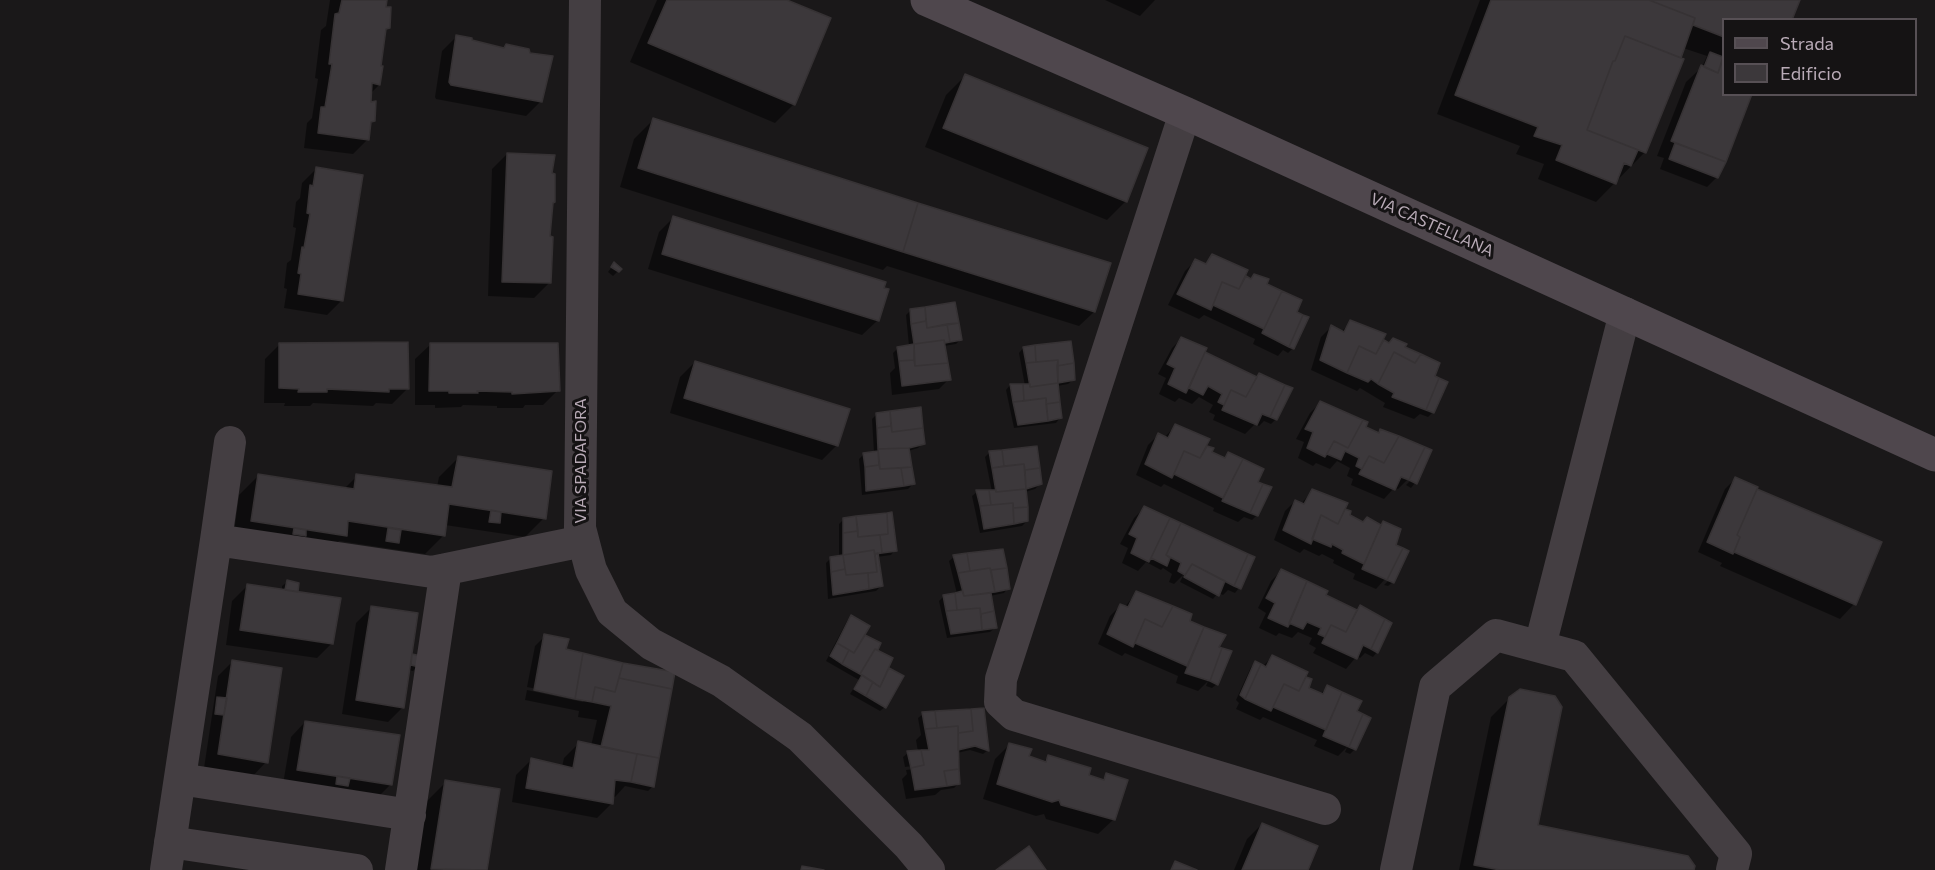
<!DOCTYPE html>
<html>
<head>
<meta charset="utf-8">
<style>
	body { margin:0 }
	#map { position:relative; width:1935px; height:870px; overflow:hidden; background:#1a1819; font-family:Commissioner,sans-serif }
	canvas { display:block }
	.legend { position:absolute; left:1722px; top:18px; width:195px; height:78px; box-sizing:border-box; background:#151314; border:2px solid #575055; margin:0; padding:8px 10px; list-style:none; font-size:18px; color:#b9abb7 }
	.legend li { display:flex; align-items:center; gap:12px; height:30px }
	.legend b { width:30px; border:2px solid #575055 }
</style>
</head>
<body>
<div id="map">
<canvas width="1935" height="870"></canvas>
<ul class="legend">
<li><b style="height:8px;background:#4f474d"></b>Strada</li>
<li><b style="height:16px;background:#3c383b"></b>Edificio</li>
</ul>
</div>
<script>
const context = document.querySelector('canvas').getContext('2d');
context.lineJoin = 'round';
function fillPath(path, color) {
  context.fillStyle = color;
  context.fill(path, 'evenodd');
}
function toPath(rows) {
  const path = new Path2D();
  for (const r of rows) {
    path.moveTo(r[0], r[1]);
    for (let i = 2; i < r.length; i += 2) path.lineTo(r[i], r[i + 1]);
  }
  return path;
}
function trace(path, color, width, dash) {
  context.strokeStyle = color;
  context.lineWidth = width;
  context.lineCap = dash ? 'butt' : 'round';
  context.setLineDash(dash || []);
  context.stroke(path);
}
function write(font, color, halo, rows, align = 'center') {
  context.font = font + ' Commissioner,sans-serif';
  context.lineWidth = 6;
  context.setLineDash([]);
  context.textBaseline = 'middle';
  context.strokeStyle = halo;
  context.fillStyle = color;
  for (const [text, x, y, turn = 0] of rows) {
    context.save();
    context.translate(x, y);
    context.rotate((+turn || 0) * Math.PI / 180);
    context.textAlign = isNaN(turn) ? turn : align;
    if (halo) context.strokeText(text, 0, 0);
    context.fillText(text, 0, 0);
    context.restore();
  }
}
fillPath(toPath([
	[330,0,385,0,388,27,384,31,379,85,370,94,374,120,369,125,368,139,353,154,304,148,307,123,312,118,318,79,315,78,321,30,326,26],
	[657,0,783,0,794,104,775,123,630,62],
	[1105,0,1155,0,1140,16],
	[1480,0,1798,0,1724,20,1724,94,1750,94,1717,177,1707,187,1660,169,1664,158,1657,156,1686,82,1702,67,1707,56,1683,48,1645,152,1596,202,1538,179,1544,164,1516,154,1520,146,1437,114],
	[457,36,470,42,503,49,506,45,541,101,526,116,436,99,435,97,442,51],
	[965,76,1126,201,1107,220,925,147,946,95],
	[653,120,1109,264,1094,312,1079,326,887,266,883,270,620,187,634,139],
	[507,154,550,174,551,204,548,238,549,283,534,298,488,296,492,169],
	[317,168,342,300,327,315,284,308,287,289,284,288,287,263,291,260,296,228,293,227,296,202,300,198,302,183],
	[674,217,887,290,877,321,862,335,648,269,659,232],
	[1212,256,1250,280,1254,276,1265,285,1293,348,1288,353,1283,350,1278,356,1253,344,1255,339,1204,315,1199,319,1168,305,1185,271,1195,261,1204,265],
	[614,264,620,269,613,276,608,272],
	[954,304,961,339,956,344,944,346,949,379,939,389,892,395,890,373,895,368,893,353,898,348,909,346,906,315,911,310],
	[1351,322,1382,341,1403,347,1433,377,1433,412,1428,417,1420,414,1414,419,1383,407,1385,403,1360,388,1357,391,1311,370,1321,337,1331,327,1341,332],
	[1182,338,1203,353,1276,419,1271,424,1264,421,1259,426,1255,424,1245,434,1213,420,1215,415,1209,412,1213,405,1199,397,1192,404,1179,398,1175,402,1159,394,1166,378,1158,374,1172,348],
	[1070,342,1073,380,1068,384,1057,386,1060,418,1056,423,1014,428,1006,390,1010,385,1025,386,1019,353,1023,348],
	[280,344,407,389,392,404,376,403,373,406,313,403,310,406,284,406,285,403,264,403,265,359],
	[430,345,558,390,543,405,525,405,523,408,497,408,497,406,463,405,461,407,435,408,435,405,415,405,415,359],
	[695,362,837,445,822,460,670,413,680,377],
	[1320,403,1366,423,1364,427,1378,434,1381,431,1430,451,1415,483,1411,488,1406,485,1415,476,1413,474,1398,489,1394,488,1384,499,1351,485,1353,479,1347,476,1350,468,1337,461,1330,469,1316,463,1313,466,1298,458,1304,442,1296,439,1310,413],
	[920,408,923,443,918,448,908,451,913,484,908,489,862,495,859,459,864,454,874,453,872,419,877,414],
	[1176,425,1212,449,1210,452,1223,459,1228,454,1262,469,1256,483,1257,515,1252,520,1244,517,1238,522,1213,511,1214,508,1164,484,1161,487,1136,475,1148,445,1158,435,1164,438],
	[1036,447,1040,484,1035,489,1025,492,1027,521,1022,526,980,533,972,496,977,492,992,492,985,457,990,452],
	[458,458,544,518,525,537,445,525,444,535,425,554,339,541,326,554,233,540,239,495,258,476,344,489,357,476,437,487,439,477],
	[1735,479,1755,490,1854,604,1840,619,1720,566,1722,563,1698,552,1725,489],
	[1312,491,1343,510,1348,516,1363,523,1380,526,1384,523,1394,546,1393,582,1388,586,1384,585,1391,578,1386,578,1376,589,1353,579,1355,574,1333,563,1334,560,1322,554,1319,556,1304,549,1300,553,1274,540,1285,511,1295,501,1301,504],
	[1144,508,1253,558,1239,588,1235,593,1228,590,1223,595,1218,593,1213,599,1180,582,1184,574,1174,584,1169,582,1172,574,1163,568,1161,570,1146,562,1138,571,1122,563,1128,548,1120,544,1134,518],
	[890,514,895,550,891,555,877,557,881,586,876,591,828,599,826,563,831,558,839,557,839,524,843,520],
	[1002,551,1008,588,1004,593,990,596,995,628,990,632,947,638,939,601,944,596,957,594,949,561,954,557],
	[1281,571,1323,596,1356,611,1360,607,1377,652,1373,657,1365,653,1360,658,1357,656,1346,669,1313,653,1316,648,1309,644,1312,638,1298,632,1292,638,1279,633,1276,636,1259,628,1266,613,1258,608,1271,581],
	[287,582,332,643,317,658,226,645,232,601,247,586,282,591,282,586],
	[1136,593,1188,621,1223,636,1217,648,1217,684,1212,688,1206,686,1208,681,1198,691,1176,683,1178,676,1125,653,1122,656,1098,644,1110,616,1120,606,1124,608],
	[371,608,410,659,413,656,418,666,413,671,408,670,403,707,388,722,342,714,356,623],
	[851,616,863,636,879,644,876,651,887,668,902,677,885,707,880,711,850,694,859,680,826,661,847,621],
	[545,636,564,650,622,664,673,673,653,786,648,791,625,786,615,797,612,796,612,803,597,818,512,802,516,775,531,760,562,767,564,758,579,743,591,746,597,720,578,717,579,711,525,700,527,690,583,702,585,699,527,687,535,646],
	[1272,657,1310,680,1307,688,1320,694,1328,687,1355,712,1355,749,1350,754,1345,752,1347,747,1338,756,1314,746,1317,740,1263,717,1260,720,1236,709,1239,703,1236,700,1251,667,1256,663,1262,667],
	[233,661,266,762,252,777,204,768,218,676],
	[1510,698,1536,826,1693,870,1459,870,1491,717],
	[923,714,988,750,983,754,970,750,957,753,959,783,954,788,941,790,935,795,906,799,902,779,907,774,906,770,913,769,913,766,905,767,903,757,908,753,918,752,916,740,921,735,918,718],
	[305,722,391,784,376,799,283,784,291,737],
	[1010,744,1027,757,1043,762,1048,757,1101,781,1107,775,1113,820,1098,834,1046,819,1044,814,1036,816,983,799,995,759],
	[446,782,498,790,486,870,415,870,427,801],
	[1262,824,1307,870,1234,870,1247,839]
]), '#0007');
const building = toPath([
	[342,0,387,0,386,7,391,7,390,28,386,29,381,66,383,66,380,85,372,83,371,102,376,101,375,121,371,122,369,140,318,133,321,107,325,107,332,64,329,64,335,14,339,13,342,0],
	[667,0,787,0,831,18,795,105,648,43,667,0],
	[1491,0,1649,0,1695,18,1681,58,1625,36,1615,61,1613,61,1587,130,1638,150,1631,166,1624,163,1616,184,1556,160,1562,145,1534,136,1538,127,1455,95,1491,0],
	[1649,0,1800,0,1792,20,1724,20,1724,37,1693,25,1695,18,1649,0],
	[456,35,472,38,472,40,504,48,506,44,529,49,530,53,553,56,542,102,451,85,449,82,456,35],
	[1625,36,1684,59,1646,153,1587,130,1613,61,1615,61,1625,36],
	[1710,52,1723,57,1718,73,1704,67,1710,52],
	[1724,56,1724,94,1752,94,1726,162,1671,141,1701,65,1718,73,1724,56],
	[965,74,1148,148,1127,202,943,128,965,74],
	[653,118,918,203,903,252,638,168,653,118],
	[1675,143,1726,162,1718,178,1669,159,1675,143],
	[507,153,555,155,552,173,555,174,555,202,553,203,550,236,553,237,551,283,502,282,507,153],
	[316,167,363,175,343,301,298,294,301,274,298,273,302,247,304,248,310,214,307,213,310,185,313,186,316,167],
	[918,203,1111,263,1095,312,903,252,918,203],
	[673,216,886,282,884,288,889,289,879,321,662,254,673,216],
	[1212,254,1248,270,1239,289,1222,282,1211,310,1177,294,1195,259,1206,264,1212,254],
	[614,262,622,269,619,272,611,267,614,262],
	[1254,274,1269,279,1267,284,1282,291,1264,329,1213,305,1222,282,1239,289,1246,276,1251,279,1254,274],
	[1282,291,1302,300,1297,312,1303,315,1289,347,1262,333,1282,291],
	[955,302,959,323,927,328,925,307,955,302],
	[925,307,926,321,911,324,910,309,925,307],
	[1303,315,1309,317,1294,349,1289,347,1303,315],
	[1350,320,1386,334,1376,354,1359,346,1347,373,1320,360,1331,325,1344,332,1350,320],
	[926,321,927,328,947,324,950,342,945,343,944,340,914,344,911,324,926,321],
	[959,323,962,340,950,342,947,324,959,323],
	[1181,337,1207,348,1186,393,1168,384,1175,368,1167,364,1181,337],
	[1393,338,1407,344,1405,347,1421,354,1415,363,1394,352,1378,384,1371,379,1368,382,1347,373,1359,346,1376,354,1384,340,1389,343,1393,338],
	[944,340,948,363,915,366,914,344,944,340],
	[1071,341,1074,363,1057,366,1058,360,1036,362,1035,345,1071,341],
	[408,342,409,389,389,389,389,392,327,389,327,392,298,392,299,389,279,388,279,343,408,342],
	[430,343,558,343,560,391,512,394,512,392,477,391,478,393,449,393,449,391,429,391,430,343],
	[914,344,914,360,899,361,897,347,914,344],
	[1035,345,1036,362,1026,363,1023,347,1035,345],
	[1205,352,1257,377,1246,397,1231,390,1224,405,1218,402,1222,394,1208,386,1203,395,1189,388,1205,352],
	[1394,352,1415,363,1421,354,1440,363,1435,376,1439,378,1426,410,1392,397,1394,393,1378,384,1394,352],
	[914,360,915,366,948,363,951,380,902,386,899,361,914,360],
	[1058,360,1058,383,1030,387,1026,363,1058,360],
	[695,361,850,409,838,446,684,398,695,361],
	[1074,363,1075,380,1058,383,1057,366,1074,363],
	[1259,373,1285,385,1270,417,1262,414,1257,425,1222,410,1231,390,1246,397,1259,373],
	[1439,378,1448,382,1434,413,1426,410,1439,378],
	[1058,383,1060,402,1046,404,1046,398,1024,401,1023,384,1030,384,1030,387,1058,383],
	[1010,384,1023,384,1024,401,1013,402,1010,384],
	[1285,385,1293,388,1277,420,1270,417,1285,385],
	[1046,398,1048,421,1018,425,1013,402,1046,398],
	[1320,401,1363,420,1348,448,1334,441,1325,457,1307,448,1313,432,1305,429,1320,401],
	[1060,402,1062,418,1048,421,1046,404,1060,402],
	[921,407,923,428,892,432,890,411,921,407],
	[890,411,891,426,877,428,876,413,890,411],
	[1363,420,1368,422,1366,427,1379,433,1380,429,1399,436,1384,463,1369,456,1362,469,1356,466,1359,458,1345,451,1341,460,1327,454,1334,441,1348,448,1363,420],
	[1175,424,1210,439,1200,458,1184,451,1172,478,1145,464,1158,433,1168,438,1175,424],
	[891,426,892,432,923,428,925,444,909,448,878,449,877,428,891,426],
	[1399,436,1425,447,1409,480,1401,477,1395,490,1359,474,1369,456,1384,463,1399,436],
	[1037,446,1040,468,1025,470,1024,464,1004,466,1002,450,1037,446],
	[1207,446,1214,448,1212,452,1225,458,1228,452,1243,459,1223,498,1174,474,1184,451,1200,458,1207,446],
	[1425,447,1432,450,1417,484,1409,480,1425,447],
	[909,448,912,467,880,469,878,449,909,448],
	[1002,450,1004,466,992,468,989,451,1002,450],
	[878,451,879,465,865,467,863,453,878,451],
	[458,456,552,471,546,519,449,504,445,536,348,521,347,536,251,521,258,474,354,489,356,474,452,487,458,456],
	[1243,459,1264,469,1258,482,1263,484,1250,513,1222,501,1243,459],
	[1024,464,1026,489,996,492,992,468,1024,464],
	[879,465,880,469,901,468,904,486,866,491,865,467,879,465],
	[912,467,915,484,904,486,901,468,912,467],
	[1040,468,1042,484,1026,489,1025,470,1040,468],
	[1735,477,1758,487,1737,535,1740,537,1733,554,1707,542,1735,477],
	[1263,484,1272,487,1258,516,1250,513,1263,484],
	[1026,489,1028,507,1013,508,1013,503,991,505,989,490,996,490,996,492,1026,489],
	[1312,489,1348,503,1338,524,1321,515,1311,544,1283,530,1295,500,1304,504,1312,489],
	[1757,489,1882,542,1856,605,1734,552,1740,537,1737,535,1757,489],
	[976,490,989,490,991,505,980,506,976,490],
	[1013,503,1014,524,984,529,980,506,1013,503],
	[1144,506,1170,518,1149,562,1131,553,1137,538,1129,534,1144,506],
	[1028,507,1028,521,1014,524,1013,508,1028,507],
	[1345,509,1351,511,1350,515,1363,522,1367,517,1381,525,1364,564,1342,553,1343,550,1332,544,1331,547,1312,539,1321,515,1338,524,1345,509],
	[491,510,501,512,500,523,489,522,491,510],
	[892,512,897,551,882,553,880,535,888,534,887,513,892,512],
	[887,513,888,534,858,537,856,516,887,513],
	[856,516,858,531,843,533,843,518,856,516],
	[1170,518,1181,523,1166,555,1170,558,1167,566,1151,558,1170,518],
	[1383,521,1401,529,1396,545,1403,548,1387,580,1362,569,1383,521],
	[1181,523,1248,554,1234,586,1192,564,1185,575,1178,571,1181,563,1166,555,1181,523],
	[294,528,306,530,306,536,293,534,294,528],
	[388,528,401,530,399,543,386,541,388,528],
	[858,531,858,537,880,535,882,553,875,554,874,550,843,555,843,533,858,531],
	[1403,548,1409,551,1394,583,1387,580,1403,548],
	[1003,549,1007,568,991,570,990,568,970,571,967,553,1003,549],
	[874,550,877,572,846,575,843,555,874,550],
	[878,553,883,586,869,589,868,573,877,572,875,554,878,553],
	[967,553,970,571,958,573,953,555,967,553],
	[1248,554,1255,557,1241,589,1234,586,1248,554],
	[843,555,845,569,831,572,830,557,843,555],
	[1192,564,1225,581,1219,596,1184,577,1192,564],
	[990,568,995,592,964,596,958,573,990,568],
	[1007,568,1010,589,995,592,991,570,1007,568],
	[845,569,846,575,868,573,869,589,833,595,831,572,845,569],
	[1281,569,1307,581,1288,627,1268,618,1275,603,1266,598,1281,569],
	[287,580,299,583,298,592,285,590,287,580],
	[1307,581,1328,591,1326,595,1357,610,1346,632,1331,625,1325,637,1318,634,1321,628,1307,622,1303,629,1289,623,1307,581],
	[247,584,341,598,333,644,240,630,247,584],
	[962,591,964,596,991,593,994,611,981,614,980,608,957,610,955,593,962,591],
	[1136,591,1173,606,1162,627,1145,619,1133,647,1107,634,1120,604,1128,607,1136,591],
	[955,593,957,610,946,611,943,595,955,593],
	[1360,605,1385,619,1371,649,1363,645,1357,659,1322,643,1331,625,1346,632,1360,605],
	[371,606,418,613,404,708,356,700,371,606],
	[1173,606,1192,614,1190,621,1204,627,1187,666,1135,643,1145,619,1162,627,1173,606],
	[980,608,982,630,951,634,946,611,980,608],
	[994,611,997,628,982,630,981,614,994,611],
	[851,615,870,626,854,653,837,643,851,615],
	[1385,619,1392,623,1378,653,1371,649,1385,619],
	[1204,627,1226,635,1219,647,1222,648,1210,681,1185,673,1204,627],
	[544,634,569,639,566,649,583,653,575,699,534,690,544,634],
	[865,635,881,643,878,650,875,649,860,674,842,664,849,650,854,653,865,635],
	[837,643,849,650,842,664,830,656,837,643],
	[1222,648,1232,651,1218,685,1210,681,1222,648],
	[875,649,893,658,880,687,860,674,875,649],
	[583,653,623,663,615,692,595,687,592,702,575,699,583,653],
	[412,654,421,656,419,667,411,665,412,654],
	[1272,655,1308,672,1299,691,1284,684,1271,711,1245,699,1261,664,1266,667,1272,655],
	[232,660,282,668,268,763,218,754,232,660],
	[1255,661,1261,664,1245,699,1240,695,1255,661],
	[623,663,675,672,672,689,619,678,623,663],
	[889,668,904,676,886,708,866,696,873,682,880,687,889,668],
	[862,675,873,682,866,696,854,689,862,675],
	[1306,677,1312,679,1309,688,1323,694,1327,685,1342,692,1326,730,1273,707,1284,684,1299,691,1306,677],
	[619,678,672,689,659,758,601,747,611,706,592,702,595,687,615,692,619,678],
	[1520,689,1555,696,1562,707,1538,825,1688,856,1695,866,1694,870,1500,870,1474,865,1509,697,1520,689],
	[1342,692,1362,701,1357,711,1363,714,1349,747,1323,736,1342,692],
	[217,697,227,698,224,715,215,714,217,697],
	[984,708,989,751,975,746,958,750,958,733,973,731,971,709,984,708],
	[971,709,973,731,958,733,958,726,937,728,935,711,971,709],
	[935,711,937,728,925,729,922,712,935,711],
	[1363,714,1371,718,1356,750,1349,747,1363,714],
	[305,721,400,735,392,785,297,770,305,721],
	[958,726,959,769,944,771,947,786,915,790,911,768,924,765,921,750,929,750,925,729,958,726],
	[578,741,637,754,631,782,615,780,613,804,526,788,531,758,573,768,578,741],
	[1009,743,1032,749,1029,756,1046,762,1048,755,1091,768,1089,775,1104,780,1106,773,1128,780,1115,820,1061,805,1059,800,1052,802,997,784,1009,743],
	[921,750,924,765,911,768,907,751,921,750],
	[637,754,659,758,654,787,631,782,637,754],
	[959,769,960,784,947,786,944,771,959,769],
	[337,776,350,778,348,786,336,784,337,776],
	[445,780,500,789,487,870,431,869,445,780],
	[1262,823,1318,846,1308,870,1242,870,1262,823],
	[1029,846,1046,870,996,870,1029,846],
	[1175,861,1197,870,1171,870,1175,861],
	[802,866,824,870,801,870,802,866]
]);
fillPath(building, '#3c383b');
trace(building, '#363234', 1.5);
trace(toPath([
	[585,0,580,528,591,570,612,612,651,644,721,681,800,737,909,846,929,870],
	[1185,113,1001,679,1000,702,1014,715,1325,809],
	[230,442,216,540,432,572,583,541],
	[1540,646,1625,313],
	[180,779,410,815],
	[170,842,357,870],
	[166,870,216,540],
	[401,870,446,569],
	[1396,870,1435,687,1496,635,1574,656,1736,854,1732,870]
]), '#443e42', 32);
trace(toPath([
	[927,0,1185,113,1935,455]
]), '#4f474d', 33);
write('16px', '#b9abb7', '#151314', [
	["VIA CASTELLANA",1432,225,24],
	["VIA SPADAFORA",581,461,-90]
]);
</script>
</body>
</html>
